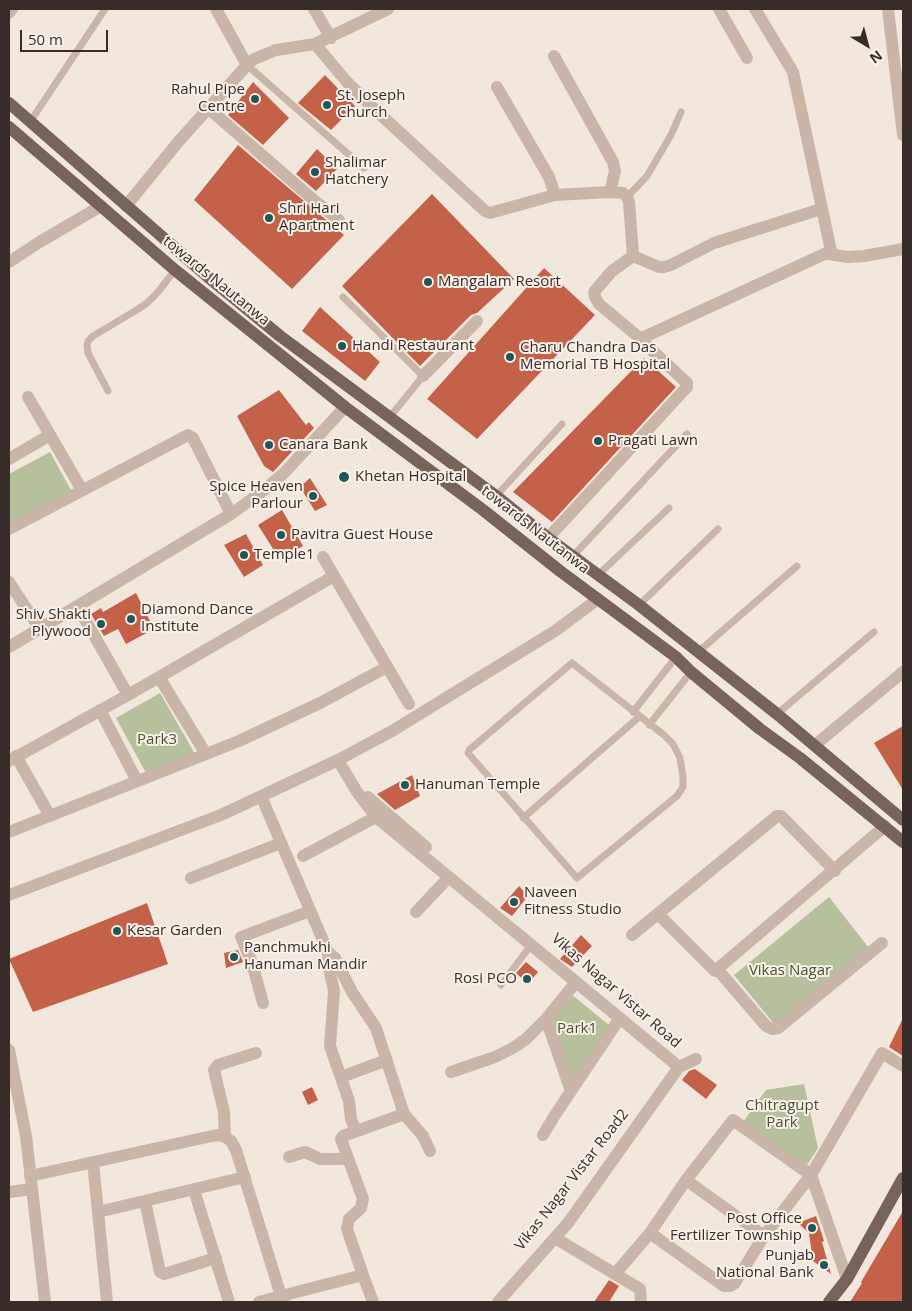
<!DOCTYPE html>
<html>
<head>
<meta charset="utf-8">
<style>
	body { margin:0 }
	#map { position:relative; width:912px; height:1311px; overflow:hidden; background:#f2e7dd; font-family:"Open Sans",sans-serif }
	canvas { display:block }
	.frame { position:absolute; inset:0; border:10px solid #372c28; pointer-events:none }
	.north { position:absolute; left:842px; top:20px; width:50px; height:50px; -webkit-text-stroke:4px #f9f1e9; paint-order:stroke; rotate:143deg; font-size:14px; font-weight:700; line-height:20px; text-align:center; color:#372c28 }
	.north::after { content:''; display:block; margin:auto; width:18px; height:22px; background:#372c28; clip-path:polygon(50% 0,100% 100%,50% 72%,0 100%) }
	.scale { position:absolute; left:20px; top:30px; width:88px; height:22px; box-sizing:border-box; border:2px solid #372c28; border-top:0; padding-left:6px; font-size:15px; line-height:18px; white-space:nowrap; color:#372c28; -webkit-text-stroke:4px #f9f1e9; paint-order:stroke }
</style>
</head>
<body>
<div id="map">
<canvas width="912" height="1311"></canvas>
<div class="frame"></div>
<div class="north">N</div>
<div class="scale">50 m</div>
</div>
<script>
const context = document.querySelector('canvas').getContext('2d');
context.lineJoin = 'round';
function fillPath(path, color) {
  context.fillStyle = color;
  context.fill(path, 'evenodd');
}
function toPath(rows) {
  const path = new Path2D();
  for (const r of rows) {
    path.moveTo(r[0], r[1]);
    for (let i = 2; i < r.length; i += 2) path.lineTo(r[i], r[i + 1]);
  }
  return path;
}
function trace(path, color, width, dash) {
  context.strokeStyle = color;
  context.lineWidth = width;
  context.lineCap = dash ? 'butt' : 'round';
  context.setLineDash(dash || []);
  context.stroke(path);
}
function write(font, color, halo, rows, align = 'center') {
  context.font = font + ' "Open Sans",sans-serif';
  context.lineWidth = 4;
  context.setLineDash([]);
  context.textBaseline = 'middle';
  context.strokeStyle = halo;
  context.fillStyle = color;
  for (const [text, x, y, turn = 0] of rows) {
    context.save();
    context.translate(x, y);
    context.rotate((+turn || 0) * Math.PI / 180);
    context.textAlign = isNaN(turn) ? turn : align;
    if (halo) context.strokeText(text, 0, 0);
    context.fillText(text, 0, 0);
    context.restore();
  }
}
fillPath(toPath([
	[50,452,71,490,9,524,9,474],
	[160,693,195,754,146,773,116,718],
	[829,897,869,948,775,1025,734,975],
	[571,994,609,1025,572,1082,550,1020],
	[804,1084,818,1148,807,1165,743,1122,766,1090]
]), '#b6c09d');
fillPath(toPath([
	[325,75,355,106,331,130,298,103],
	[253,82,289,118,263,145,228,115],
	[238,145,344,235,292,289,194,200],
	[317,149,337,169,316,191,296,174],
	[432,194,514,279,477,313,471,315,420,366,342,286],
	[544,268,595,315,477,439,427,399],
	[320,307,380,362,365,381,302,331],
	[644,358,676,387,552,522,513,492],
	[279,390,306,425,309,422,314,428,273,472,264,466,237,416],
	[310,478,327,505,315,511,300,487],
	[282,510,303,546,280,560,258,525],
	[246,534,263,565,244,577,224,545],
	[136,593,154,629,126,644,118,629,104,636,91,614,101,608,103,612],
	[903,726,903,790,874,743],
	[412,775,420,796,395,810,377,794],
	[519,886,528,896,512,916,500,908],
	[147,903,168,964,33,1012,9,959],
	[581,935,592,946,572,967,560,959],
	[238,950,243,962,226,968,224,953],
	[526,962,538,972,528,984,516,973],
	[903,1018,903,1056,889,1047],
	[695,1069,717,1085,706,1099,682,1080,689,1071],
	[312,1087,318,1100,308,1105,302,1092],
	[903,1211,903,1302,850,1302,862,1283,861,1282],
	[816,1216,824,1241,822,1242,831,1274,813,1261,809,1233,798,1223],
	[609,1280,619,1286,609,1302,594,1302]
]), '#c36249');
trace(toPath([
	[247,65,364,168],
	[30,122,105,9],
	[627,197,647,176,671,135,681,112],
	[343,297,423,376,389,418],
	[108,391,88,353,87,346,88,341,93,336,135,311,147,303,158,292,175,270],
	[496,496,562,424],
	[573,556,687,434],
	[599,574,669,508],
	[639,605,718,529],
	[698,652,797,566],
	[572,663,664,735,673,744,680,758,683,777,683,787,677,796,577,878,468,753,469,750,572,663],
	[633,712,676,657],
	[777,714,874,632],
	[649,725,691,672],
	[523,818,639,717],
	[501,985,531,945]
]), '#c9b6a9', 7);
trace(toPath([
	[216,9,247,65],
	[314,9,331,38],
	[719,9,747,58],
	[9,13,12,9],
	[315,44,347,82,369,104,485,211,490,213,555,195,610,192,623,193,627,197,629,202,633,256,659,267,664,267,671,265,714,243,821,209],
	[554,56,613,162,615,171,610,192],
	[497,87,549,177,555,195],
	[208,108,316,202,339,220],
	[126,206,179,141,247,65,254,59,276,50,315,44,388,9],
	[828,254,848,257,864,256,903,249],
	[633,256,612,271,594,292,595,297,599,304,641,339],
	[9,262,38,243,101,206],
	[423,376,477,321],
	[28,397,82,490],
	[9,459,50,435],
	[9,529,188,435,193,438,231,514],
	[548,538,687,387,687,383,641,340,642,338,831,251,793,72,755,9],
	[323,557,409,704],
	[9,582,40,629],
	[78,607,128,695],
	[9,647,231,514,263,491,284,473,345,407],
	[159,677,206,754],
	[100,710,137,781],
	[815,745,903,672],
	[16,756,50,816],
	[338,760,357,792,376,817,679,1067],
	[9,761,128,695,334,576],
	[261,796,328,952,329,968,334,991,330,1046,349,1101,351,1119,356,1131],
	[368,797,426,847],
	[9,832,239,741,320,703,387,667],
	[303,856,376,817],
	[191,878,281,843],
	[9,895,221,815,338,760,392,731,555,631,598,599],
	[416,912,449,877],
	[658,914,715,971,885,826],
	[632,935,777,816,781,816,835,871],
	[328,952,335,958,352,992,376,1028,404,1114,423,1136,430,1151],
	[718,970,766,1026,772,1029,778,1028,882,943],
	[263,1003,252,963,241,937,310,911],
	[546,1019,571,1091],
	[9,1050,26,1136,45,1302],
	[451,1072,495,1057,513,1048,526,1039,546,1019,576,982],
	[341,1077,387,1060],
	[543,1135,555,1115,620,1018],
	[225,1137,224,1112,214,1070,218,1065,256,1053],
	[289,1157,305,1152,320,1159,348,1159],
	[93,1162,107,1302],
	[30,1176,212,1136,218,1135,225,1137,231,1141,236,1150,281,1296,363,1275,373,1302],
	[686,1180,764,1236],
	[194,1190,229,1302],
	[9,1192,32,1189],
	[145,1201,160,1272,164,1274,216,1258],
	[98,1212,245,1177],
	[650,1233,724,1286,730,1286,734,1284,764,1236,811,1175,882,1053,903,1066],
	[555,1238,640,1289,641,1302],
	[615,1274,650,1233,686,1180,733,1120,811,1175,847,1279],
	[363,1275,347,1229,349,1219,361,1208,363,1199,341,1139,343,1136,404,1114],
	[259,1302,281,1296,283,1302],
	[498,1302,568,1223,679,1067,696,1059]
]), '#c9b6a9', 12);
trace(toPath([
	[888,9,903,135]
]), '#c9b6a9', 12);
trace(toPath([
	[9,103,207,276,280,336,496,496,548,538,639,605,777,714,903,820],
	[9,127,175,270,345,407,483,510,560,571,676,657,691,672,760,729,800,758,903,842],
	[829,1302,847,1279,903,1178]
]), '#78635a', 12);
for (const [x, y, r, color] of [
	[255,99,5,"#1f5657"],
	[327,105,5,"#1f5657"],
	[315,172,5,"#1f5657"],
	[269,218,5,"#1f5657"],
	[428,282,5,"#1f5657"],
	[342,346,5,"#1f5657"],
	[510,357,5,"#1f5657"],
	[598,441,5,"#1f5657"],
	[269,445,5,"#1f5657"],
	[344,477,6,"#1f5657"],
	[313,496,5,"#1f5657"],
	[281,535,5,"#1f5657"],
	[244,555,5,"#1f5657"],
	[131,619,5,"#1f5657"],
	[101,624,5,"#1f5657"],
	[405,785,5,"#1f5657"],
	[514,902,5,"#1f5657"],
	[117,931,5,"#1f5657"],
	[234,957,5,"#1f5657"],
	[527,979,5,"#1f5657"],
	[812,1228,5,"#1f5657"],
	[824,1265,5,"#1f5657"]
]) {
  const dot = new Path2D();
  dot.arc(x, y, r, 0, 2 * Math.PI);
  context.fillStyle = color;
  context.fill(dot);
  trace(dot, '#f9f1e9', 2);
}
write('15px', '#372c28', '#f9f1e9', [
	["Rahul Pipe",245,90,"right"],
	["Centre",245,107,"right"],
	["St. Joseph",337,96],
	["Church",337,113],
	["Shalimar",325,163],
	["Hatchery",325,180],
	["Shri Hari",279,209],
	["Apartment",279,226],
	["Mangalam Resort",438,282],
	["Handi Restaurant",352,346],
	["Charu Chandra Das",520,348],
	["Memorial TB Hospital",520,365],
	["Pragati Lawn",608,441],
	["Canara Bank",279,445],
	["Khetan Hospital",355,477],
	["Spice Heaven",303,487,"right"],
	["Parlour",303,504,"right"],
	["Pavitra Guest House",291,535],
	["Temple1",254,555],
	["Diamond Dance",141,610],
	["Institute",141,627],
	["Shiv Shakti",91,615,"right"],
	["Plywood",91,632,"right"],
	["Hanuman Temple",415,785],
	["Naveen",524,893],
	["Fitness Studio",524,910],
	["Kesar Garden",127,931],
	["Panchmukhi",244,948],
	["Hanuman Mandir",244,965],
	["Rosi PCO",517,979,"right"],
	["Post Office",802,1219,"right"],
	["Fertilizer Township",802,1236,"right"],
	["Punjab",814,1256,"right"],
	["National Bank",814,1273,"right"]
], 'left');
write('15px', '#372c28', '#f9f1e9', [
	["towards Nautanwa",216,281,39],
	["towards Nautanwa",535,530,38],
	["Vikas Nagar Vistar Road",616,991,41],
	["Vikas Nagar Vistar Road2",572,1180,-52]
]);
write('15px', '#47542d', '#f9f1e9', [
	["Park3",157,740],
	["Vikas Nagar",790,971],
	["Park1",577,1029],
	["Chitragupt",782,1106],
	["Park",782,1123]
]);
</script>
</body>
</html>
